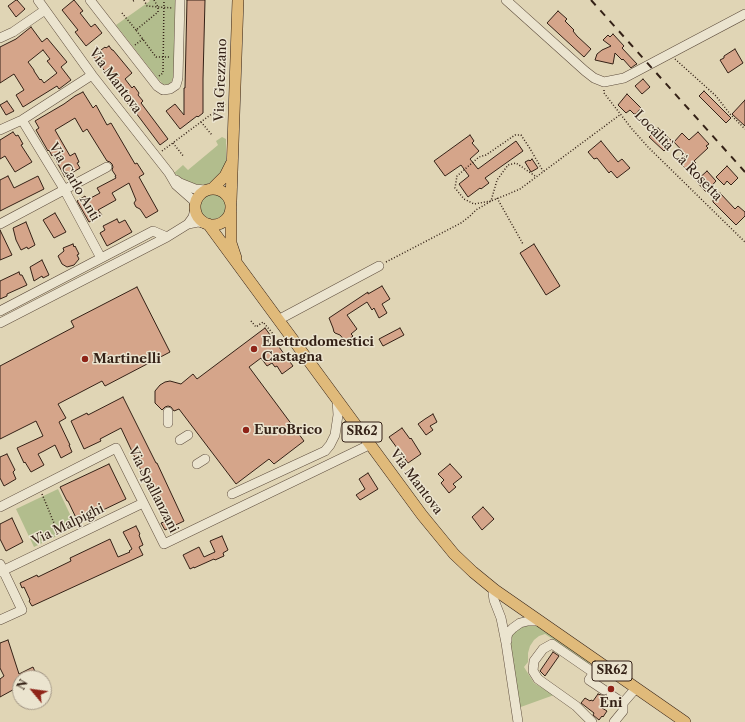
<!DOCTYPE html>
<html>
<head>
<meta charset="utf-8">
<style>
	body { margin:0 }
	#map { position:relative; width:745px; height:722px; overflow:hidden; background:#e0d5b5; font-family:"Libre Caslon Text",serif }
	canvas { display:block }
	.north { position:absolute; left:12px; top:670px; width:40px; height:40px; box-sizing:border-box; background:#ebe4cf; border:1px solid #a29685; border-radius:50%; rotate:299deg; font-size:11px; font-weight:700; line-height:16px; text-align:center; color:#342116 }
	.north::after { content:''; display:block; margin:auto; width:14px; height:18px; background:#8f2418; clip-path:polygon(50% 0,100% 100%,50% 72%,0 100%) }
</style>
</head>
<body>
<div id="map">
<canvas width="745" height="722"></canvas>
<div class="north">N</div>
</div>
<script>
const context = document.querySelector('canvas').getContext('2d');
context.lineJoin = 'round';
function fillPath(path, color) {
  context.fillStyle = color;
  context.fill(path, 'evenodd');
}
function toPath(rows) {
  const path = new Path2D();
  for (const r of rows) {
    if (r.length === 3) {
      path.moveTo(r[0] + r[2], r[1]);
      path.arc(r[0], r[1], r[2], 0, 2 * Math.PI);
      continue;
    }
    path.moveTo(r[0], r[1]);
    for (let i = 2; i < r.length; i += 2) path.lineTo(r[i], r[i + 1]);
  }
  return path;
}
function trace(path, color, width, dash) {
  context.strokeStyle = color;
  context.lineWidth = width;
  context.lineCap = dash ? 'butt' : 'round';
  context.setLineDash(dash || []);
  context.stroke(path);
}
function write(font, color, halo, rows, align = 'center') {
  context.font = font + ' "Libre Caslon Text",serif';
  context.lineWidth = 3;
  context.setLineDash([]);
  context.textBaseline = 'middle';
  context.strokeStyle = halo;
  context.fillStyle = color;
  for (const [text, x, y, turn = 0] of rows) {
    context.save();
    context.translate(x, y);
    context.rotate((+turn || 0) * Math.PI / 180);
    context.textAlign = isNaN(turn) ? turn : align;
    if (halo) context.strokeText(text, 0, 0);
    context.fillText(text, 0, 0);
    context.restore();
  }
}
fillPath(toPath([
	[149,0,175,0,174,74,172,81,168,85,163,84,158,79,116,25,150,1],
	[222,137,226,139,226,165,222,173,215,180,207,184,198,185,186,181,174,173,183,165,188,170,218,145,216,141],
	[213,206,13],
	[58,489,76,527,34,547,16,509],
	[536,624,591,662,589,664,584,661,583,661,581,660,581,658,545,634,539,636,534,640,530,646,528,653,528,662,524,667,534,683,554,695,518,708,508,643,511,634,523,625]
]), '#b2bd8d');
const building = toPath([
	[16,0,17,0,25,9,16,17,8,6,16,0],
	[74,0,83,11,80,13,91,27,95,24,102,33,86,46,75,32,78,30,62,10,74,0],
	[187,0,205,0,203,79,203,113,198,117,197,116,180,129,166,111,175,104,184,115,184,88,185,88,187,0],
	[558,11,567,19,565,21,574,30,573,31,577,36,591,49,584,57,547,23,558,11],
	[31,27,42,42,47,38,67,62,61,67,71,80,59,89,57,86,23,107,16,95,24,90,14,74,0,83,0,47,16,39,31,27],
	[43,50,50,59,47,61,57,73,44,83,41,79,40,80,34,71,34,70,28,62,43,50],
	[613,34,624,46,622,48,637,64,635,65,631,68,623,59,622,60,615,53,613,64,595,60,597,54,602,50,611,46,603,40,608,35,610,37,613,34],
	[109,46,112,50,113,50,132,73,125,79,132,88,134,86,139,93,138,95,143,101,141,103,168,139,160,145,133,109,127,103,128,101,118,89,117,90,106,76,107,74,93,56,105,47,106,48,109,46],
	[735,49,743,63,728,73,720,60,724,58,724,56,735,49],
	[643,79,650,87,642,94,635,86,643,79],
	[704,91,731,118,726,123,699,96,704,91],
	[83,92,93,108,96,105,107,125,111,123,135,164,137,163,144,174,139,177,158,211,146,218,140,209,136,207,134,203,136,200,129,183,112,193,116,200,98,210,102,215,89,222,77,201,85,196,87,200,100,193,97,188,116,178,115,176,116,176,112,170,113,167,112,164,110,162,107,161,87,129,83,132,75,118,55,130,70,156,75,153,79,162,77,163,80,168,65,177,53,155,52,156,49,150,48,151,36,130,39,128,35,121,64,104,75,96,83,92],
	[627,94,641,108,636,114,634,114,630,110,626,113,618,105,627,94],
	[745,100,745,126,732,114,745,100],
	[7,101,14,111,6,115,0,105,7,101],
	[658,128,673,142,664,151,649,137,658,128],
	[13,132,16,136,18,135,23,144,21,145,32,162,15,172,5,156,0,159,0,140,13,132],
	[698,132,709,144,706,146,708,148,694,161,696,163,687,170,679,162,686,155,674,142,682,133,689,140,698,132],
	[470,135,474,141,472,143,479,151,470,159,478,169,516,141,523,151,485,178,489,183,481,189,480,188,468,197,459,184,469,176,461,165,445,176,434,161,470,135],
	[601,141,618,162,622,159,630,168,617,178,611,171,609,173,597,158,594,159,588,152,601,141],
	[532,159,538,168,531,172,525,162,529,160,530,161,532,159],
	[727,166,738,178,731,185,727,181,724,185,716,177,727,166],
	[707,171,716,181,706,192,696,181,707,171],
	[8,176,14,188,38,176,44,189,0,211,0,180,8,176],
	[720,193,735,209,738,206,745,212,745,216,736,225,713,202,713,200,720,193],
	[55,213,66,232,54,238,43,220,55,213],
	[117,219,119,223,125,220,132,232,107,246,100,233,105,230,103,226,117,219],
	[26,222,35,245,28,249,27,247,21,250,16,240,13,228,26,222],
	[0,230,12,255,0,260,0,230],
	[73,244,74,247,75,246,79,254,77,255,79,259,74,265,67,267,62,264,58,256,64,251,63,248,73,244],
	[534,244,560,286,546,295,520,253,534,244],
	[42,260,49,275,43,278,42,276,34,281,30,267,42,260],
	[19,272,20,275,22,275,27,285,7,294,7,296,0,299,0,281,19,272],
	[382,286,390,299,382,304,387,313,379,318,374,308,372,310,367,302,347,315,357,329,351,334,353,336,346,342,340,335,335,333,334,332,333,328,329,318,368,292,368,294,382,286],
	[137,287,170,352,105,386,102,381,58,404,66,418,59,422,70,445,69,445,72,452,61,458,55,445,44,451,38,454,44,465,31,472,25,462,24,463,17,448,43,436,36,421,0,439,0,366,74,327,71,321,137,287],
	[265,328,293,366,282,374,277,366,275,367,272,363,267,366,261,358,249,367,304,441,274,464,269,459,236,484,179,409,174,411,171,407,168,406,165,407,162,410,155,403,155,391,160,385,165,382,170,381,181,384,193,374,197,379,265,328],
	[400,328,404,335,383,346,379,339,400,328],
	[123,397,156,463,157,463,184,521,165,530,161,523,167,521,155,495,153,496,121,428,100,439,101,441,84,449,71,421,87,413,88,415,123,397],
	[433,414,437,422,430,426,433,430,426,435,418,424,425,419,433,414],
	[402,428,410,439,411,438,421,454,408,463,389,437,402,428],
	[7,454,15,470,13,472,16,479,4,486,0,478,0,457,7,454],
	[109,464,126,499,78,522,68,501,67,501,60,487,109,464],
	[450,464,462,477,453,484,456,487,449,493,441,483,444,480,438,474,450,464],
	[368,473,378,489,360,500,356,495,365,489,359,479,368,473],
	[483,507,494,519,482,530,472,517,483,507],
	[12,518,23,542,6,551,0,539,0,524,12,518],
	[136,526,140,534,139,535,143,545,139,547,143,555,32,606,29,601,30,600,24,587,22,588,20,583,37,575,38,577,71,561,70,558,110,539,118,557,130,552,129,551,132,549,123,532,136,526],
	[222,536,228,550,223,553,224,556,215,560,214,559,194,568,194,567,190,569,183,555,199,547,204,557,215,552,210,541,222,536],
	[8,640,19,674,33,667,37,676,33,678,20,678,20,686,0,697,0,679,4,676,0,668,0,643,8,640],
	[553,652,559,656,545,676,540,671,553,652],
	[598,694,601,695,605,696,608,700,602,708,607,711,603,717,602,716,599,720,593,715,594,713,581,703,585,698,590,701,591,700,593,701,598,694]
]);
fillPath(building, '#d5a58a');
trace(building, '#342116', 1);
const minor = toPath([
	[38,0,92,75,169,173,176,185,193,200,195,204],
	[90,0,157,86,163,90,170,89,176,85,178,78,180,0],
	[506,0,585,71,594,78,604,82,624,78,745,14],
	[0,38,13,32,45,10],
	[22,120,64,189,101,258],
	[0,130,22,120,92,75],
	[176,180,180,183,195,189,205,190],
	[0,224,107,167],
	[188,224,198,222,206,224],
	[0,311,153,231,167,237],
	[278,320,379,266],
	[0,323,167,237,188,224,193,217,195,209],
	[168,423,168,412],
	[180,440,188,435],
	[197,464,205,459],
	[232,494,325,451,330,445,335,435,338,415,337,400],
	[0,507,116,448,164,544,371,444],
	[0,564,22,610,0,620],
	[0,572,143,503],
	[495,590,493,593,494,600,501,618,506,643,518,722],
	[507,641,507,637,508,633,513,628,520,623,528,621,540,621],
	[596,669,589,680,604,690],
	[611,695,623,703,636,688],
	[592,722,576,706,538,679,533,671,534,661,543,649,552,644,594,673],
	[614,722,623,711,623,703]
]);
const major = toPath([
	[213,188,225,176,231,164],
	[213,207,18],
	[231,201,238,0],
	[231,213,231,243,236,258],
	[208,224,422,515,454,554,473,572,495,590,685,722]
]);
trace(minor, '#5f4e3e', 10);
trace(major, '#342116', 12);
trace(toPath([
	[144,0,147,6,172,8],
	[154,0,158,7,158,12,136,30,156,57,170,57],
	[133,1,135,0],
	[122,13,136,30],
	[135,45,143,39],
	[675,59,716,96,730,114,745,129],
	[159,76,163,73,164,0],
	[604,90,604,93,632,129,648,147,745,242],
	[201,122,212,135],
	[173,143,184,157],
	[162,151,225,104],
	[535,176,525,169,516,163,508,165,497,180,491,201,474,204,464,199,455,188,457,176,479,157,486,155,515,135,521,135,529,147,543,171],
	[497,198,523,244],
	[386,262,461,223,470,216,476,210,491,201,506,195,520,189,621,114],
	[251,321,256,327,263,322,274,335,271,337],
	[42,494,59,535]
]), '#342116', 1.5, [1, 2]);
trace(minor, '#ebe4cf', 9);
trace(major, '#e0ba7a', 11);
trace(toPath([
	[591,0,745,172]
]), '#342116', 2, [7, 7]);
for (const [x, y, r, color] of [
	[254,349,4,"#8f2418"],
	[85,359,4,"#8f2418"],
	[246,430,4,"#8f2418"],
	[611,689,4,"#8f2418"]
]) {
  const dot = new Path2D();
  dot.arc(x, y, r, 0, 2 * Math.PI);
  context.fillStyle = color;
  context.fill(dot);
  trace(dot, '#ebe4cf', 1.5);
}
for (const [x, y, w] of [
	[362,432,40],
	[612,671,40]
]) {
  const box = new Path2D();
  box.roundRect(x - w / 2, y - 10, w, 20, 3);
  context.fillStyle = '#ebe4cf';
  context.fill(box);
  trace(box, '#342116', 1);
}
write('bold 12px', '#342116', null, [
	["SR62",362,432],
	["SR62",612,671]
]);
write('13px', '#342116', '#ebe4cf', [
	["Via Grezzano",221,80,-88],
	["Via Mantova",115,81,53],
	["Località Cà Rosetta",678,156,46],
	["Via Carlo Anti",74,182,60],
	["Via Mantova",416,482,53],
	["Via Spallanzani",153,490,63],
	["Via Malpighi",68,525,-26]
]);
write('bold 13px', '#342116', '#ebe4cf', [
	["Elettrodomestici",262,342],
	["Castagna",262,357],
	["Martinelli",93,359],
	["EuroBrico",254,430],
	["Eni",611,703,"center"]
], 'left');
</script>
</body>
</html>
